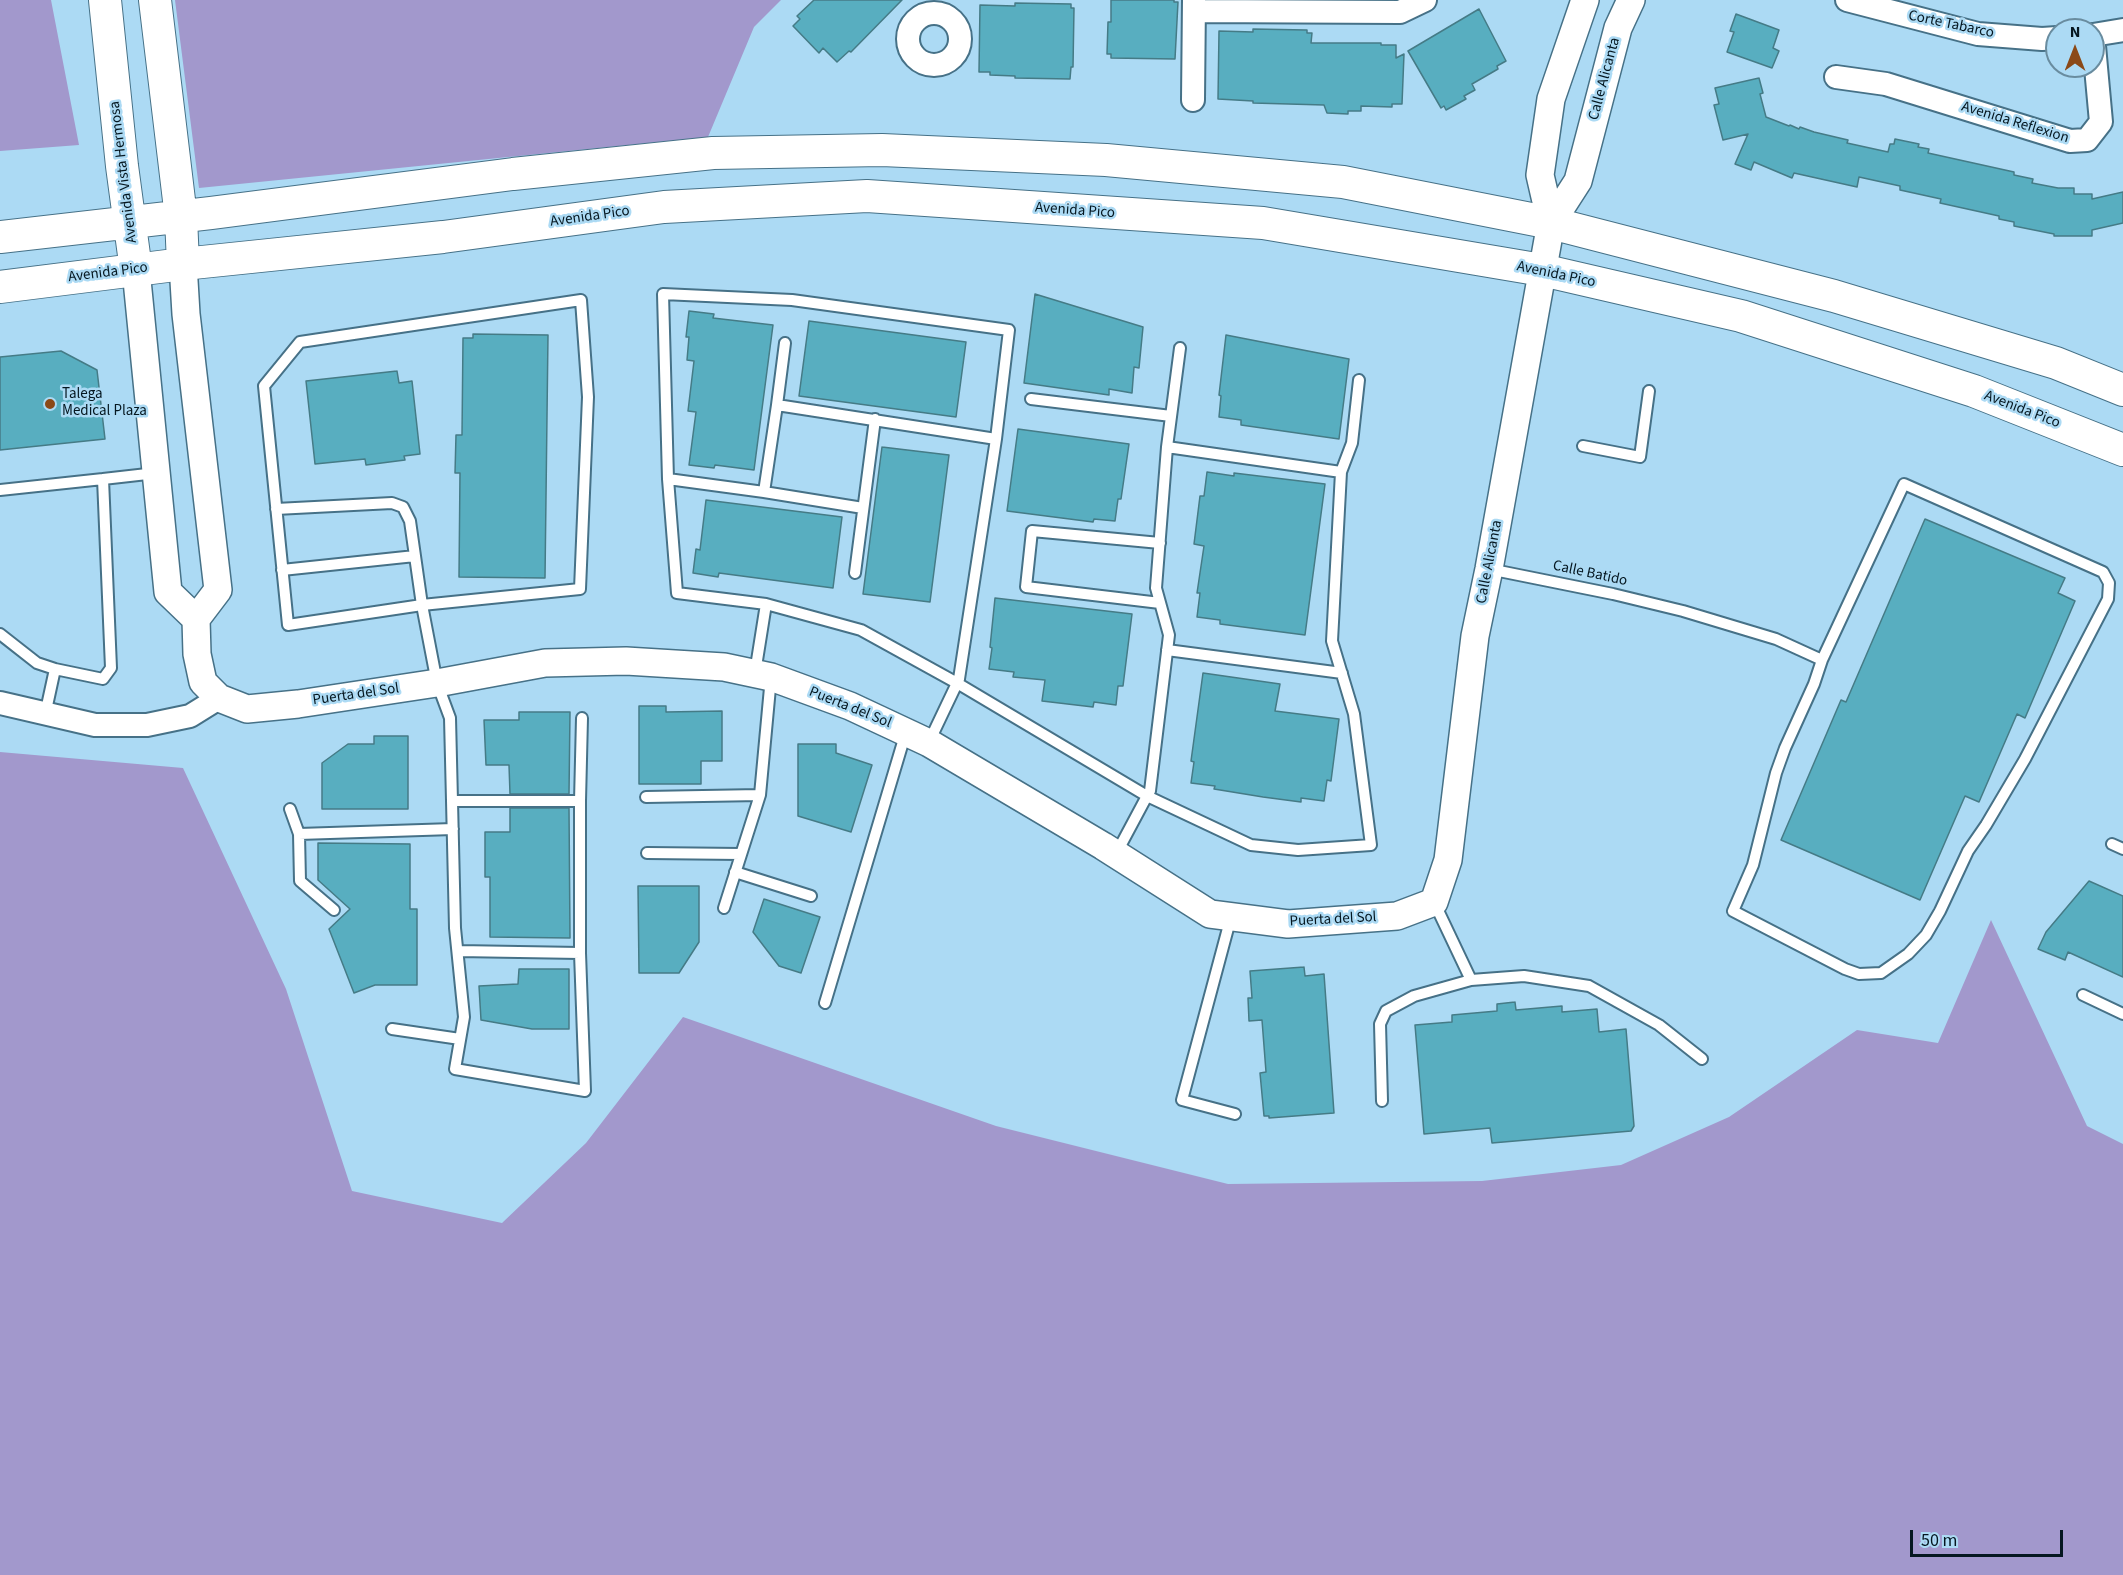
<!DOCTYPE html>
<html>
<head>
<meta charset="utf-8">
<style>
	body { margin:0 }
	#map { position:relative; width:2123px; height:1575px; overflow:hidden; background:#acdaf4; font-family:"Source Sans 3",sans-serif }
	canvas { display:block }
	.north { position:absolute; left:2045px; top:18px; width:60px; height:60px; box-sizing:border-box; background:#acdaf4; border:2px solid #698c9f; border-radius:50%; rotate:0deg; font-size:16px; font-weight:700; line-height:24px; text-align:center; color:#051720 }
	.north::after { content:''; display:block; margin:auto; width:21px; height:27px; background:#8b4917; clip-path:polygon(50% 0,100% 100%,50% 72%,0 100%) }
	.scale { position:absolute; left:1910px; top:1530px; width:153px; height:27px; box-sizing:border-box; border:3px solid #051720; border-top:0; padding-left:8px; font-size:18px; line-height:21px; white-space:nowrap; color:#051720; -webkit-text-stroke:4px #acdaf4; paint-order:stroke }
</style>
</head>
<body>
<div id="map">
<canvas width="2123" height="1575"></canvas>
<div class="north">N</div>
<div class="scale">50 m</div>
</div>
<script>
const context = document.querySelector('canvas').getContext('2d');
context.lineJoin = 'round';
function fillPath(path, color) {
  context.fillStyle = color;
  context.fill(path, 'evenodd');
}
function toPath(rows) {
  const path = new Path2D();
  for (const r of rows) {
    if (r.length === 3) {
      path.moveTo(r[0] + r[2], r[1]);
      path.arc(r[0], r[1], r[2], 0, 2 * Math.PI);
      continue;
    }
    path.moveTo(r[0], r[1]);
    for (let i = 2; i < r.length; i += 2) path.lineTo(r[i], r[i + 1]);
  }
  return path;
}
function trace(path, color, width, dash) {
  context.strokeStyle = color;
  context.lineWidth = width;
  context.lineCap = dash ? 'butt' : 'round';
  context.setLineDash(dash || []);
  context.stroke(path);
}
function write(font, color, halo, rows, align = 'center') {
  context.font = font + ' "Source Sans 3",sans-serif';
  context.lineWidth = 5;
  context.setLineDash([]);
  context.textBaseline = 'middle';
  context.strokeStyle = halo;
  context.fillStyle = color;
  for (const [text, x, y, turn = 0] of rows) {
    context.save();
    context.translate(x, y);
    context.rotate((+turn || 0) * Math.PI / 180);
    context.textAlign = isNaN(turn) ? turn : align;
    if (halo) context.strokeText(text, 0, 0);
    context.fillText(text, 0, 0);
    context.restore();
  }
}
fillPath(toPath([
	[0,0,51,0,79,145,0,151],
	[175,0,781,0,754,27,708,137,199,188],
	[0,752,183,768,286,989,352,1191,502,1223,586,1143,683,1017,996,1126,1228,1184,1482,1181,1621,1165,1729,1117,1857,1030,1938,1043,1991,920,2087,1126,2123,1144,2123,1575,0,1575]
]), '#a298cc');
const building = toPath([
	[814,0,902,0,851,52,849,51,837,62,823,48,819,53,793,26,800,19,797,16,814,0],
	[1111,0,1174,0,1174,2,1178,2,1175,59,1111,58,1111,54,1107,54,1108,22,1111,22,1111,0],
	[1015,3,1071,4,1071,8,1074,8,1073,67,1071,67,1070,79,1015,78,1015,76,990,75,990,72,979,72,980,5,1015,6,1015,3],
	[1479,9,1506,61,1497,66,1498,69,1472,84,1475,90,1464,96,1466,99,1446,110,1444,106,1441,108,1408,51,1479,9],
	[1736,14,1779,30,1773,48,1779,51,1772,68,1727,52,1734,32,1730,31,1736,14],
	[1253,29,1307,30,1307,33,1312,33,1311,43,1381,43,1381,45,1396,45,1396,58,1404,54,1402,104,1392,104,1392,107,1361,106,1361,111,1348,111,1348,114,1327,113,1324,105,1253,103,1253,101,1218,99,1219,31,1253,32,1253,29],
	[1759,78,1763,93,1760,94,1766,117,1789,126,1790,125,1799,129,1800,127,1814,132,1848,140,1847,143,1888,152,1890,144,1894,144,1895,139,1919,144,1918,147,1929,149,1928,153,2014,172,2014,175,2033,179,2032,183,2058,188,2074,188,2074,194,2092,194,2092,199,2123,192,2123,223,2092,230,2092,236,2054,236,2054,234,2014,226,2014,222,1999,219,1999,216,1940,203,1941,199,1900,190,1900,186,1859,177,1857,187,1794,173,1792,178,1754,162,1751,170,1735,164,1748,134,1723,140,1714,105,1719,104,1715,88,1759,78],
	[1035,294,1143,327,1139,368,1134,367,1132,393,1109,389,1109,395,1024,383,1035,294],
	[689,311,714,314,713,318,773,325,754,470,715,465,714,468,689,465,696,412,688,411,694,361,687,360,689,337,686,337,689,311],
	[809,321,966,342,956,417,799,396,809,321],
	[473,334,548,335,545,578,459,577,460,473,455,473,456,435,462,435,463,338,473,338,473,334],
	[1226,335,1349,359,1339,439,1241,425,1241,420,1219,417,1221,396,1219,395,1226,335],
	[61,351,97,370,105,439,0,450,0,357,61,351],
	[397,371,399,383,412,381,420,454,404,456,405,460,366,465,365,459,315,464,306,381,397,371],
	[1018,429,1129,444,1121,499,1118,499,1115,521,1094,519,1093,522,1007,511,1018,429],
	[882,447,949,455,930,602,863,594,882,447],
	[1207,472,1234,476,1234,473,1325,484,1305,635,1220,624,1220,620,1197,617,1200,593,1197,593,1204,546,1194,544,1200,496,1204,496,1207,472],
	[706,500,842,517,833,588,719,573,718,577,693,573,696,549,700,550,706,500],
	[1925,519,2065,578,2058,593,2075,601,2025,718,2017,714,1979,802,1965,796,1920,900,1781,840,1841,700,1846,702,1925,519],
	[995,598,1132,614,1123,686,1118,686,1116,705,1094,702,1093,707,1042,701,1045,680,1013,677,1014,672,989,669,992,648,990,647,995,598],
	[1203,673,1280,684,1275,711,1339,719,1331,781,1327,780,1324,801,1301,798,1301,802,1263,797,1214,789,1215,786,1191,783,1194,762,1191,761,1203,673],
	[639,706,666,706,666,712,722,711,722,761,701,761,701,784,639,784,639,706],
	[519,712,570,712,569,794,510,794,509,765,486,765,484,720,519,720,519,712],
	[374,736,408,736,408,809,322,809,322,763,348,744,374,744,374,736],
	[798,744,836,744,836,753,872,765,851,832,798,816,798,744],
	[510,808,569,808,570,938,490,937,490,877,485,877,485,832,510,832,510,808],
	[318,843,410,844,410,909,417,909,417,985,375,985,354,993,329,929,350,909,318,880,318,843],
	[2089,881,2123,896,2123,977,2068,952,2065,960,2038,949,2046,932,2089,881],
	[638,886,699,886,699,942,679,973,639,973,638,886],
	[764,899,820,917,801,973,779,966,753,932,764,899],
	[1304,967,1305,976,1324,974,1334,1113,1269,1118,1269,1116,1264,1116,1260,1073,1266,1072,1262,1020,1249,1021,1248,998,1252,998,1250,971,1304,967],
	[519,969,569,969,569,1029,532,1029,481,1020,479,986,518,984,519,969],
	[1515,1002,1516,1010,1562,1006,1562,1012,1597,1009,1599,1032,1626,1029,1634,1126,1631,1131,1492,1143,1490,1128,1424,1134,1415,1025,1452,1022,1452,1015,1497,1011,1497,1004,1515,1002]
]);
fillPath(building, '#58aec0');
trace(building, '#457b86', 1.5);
const service = toPath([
	[1031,399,1171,416],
	[777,405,785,343],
	[1583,446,1640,457,1649,391],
	[1167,447,1180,348],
	[1341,472,1352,443,1359,380],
	[103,479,156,473],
	[668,479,764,492,777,405,996,439],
	[0,490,103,479,111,668,103,679,55,669,37,663,0,634],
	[764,492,863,508],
	[276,509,392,503,403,507,410,521,422,605,580,589,588,397,581,300,300,342,264,386,288,625,422,605,437,683,450,718,452,801,455,928,464,1017,455,1069,585,1091,580,953,580,801,452,801],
	[1160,543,1032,531,1026,587,1160,603],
	[1489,569,1613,594,1683,611,1776,639,1822,660,1904,484,2103,572,2109,583,2108,599,2025,759,1986,825,1968,851,1940,911,1926,935,1908,954,1881,973,1859,974,1845,969,1733,911,1753,865,1776,773,1785,748,1814,684,1822,660],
	[282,570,415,556],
	[855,573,875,419],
	[766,604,861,630,957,683,1147,796,1251,845,1298,850,1371,845,1354,714,1332,641,1341,472,1167,447,1156,588,1169,635,1150,791,1147,796,1116,854],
	[1167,650,1342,673],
	[755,673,766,604,677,593,668,479,663,294,792,300,1009,330,996,439,959,679,929,742],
	[45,715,55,669],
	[646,797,760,795],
	[580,801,582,718],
	[290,809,299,834,453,829],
	[299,834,300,881,334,910],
	[2112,844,2123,849],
	[647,853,741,854],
	[735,872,811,896],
	[1434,902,1471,980,1524,976,1589,986,1659,1025,1702,1059],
	[724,908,760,795,771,677],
	[1231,917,1182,1100,1235,1114],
	[458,951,580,953],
	[2083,995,2123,1014],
	[825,1003,906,732],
	[392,1029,460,1039],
	[1382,1101,1380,1024,1386,1011,1414,996,1471,980]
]);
const minor = toPath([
	[1847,0,1978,34,2042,39,2057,38],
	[1194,11,1400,12,1425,0],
	[934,39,26],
	[2093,35,2123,30],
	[1836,77,1886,84,2070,141,2087,140,2101,122,2093,35],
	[1193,100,1194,0],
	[0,703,95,725,147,725,190,716,219,698]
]);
const tertiary = toPath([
	[1551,223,1540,175,1551,99,1585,0],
	[183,264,186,314,218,590,196,619,197,654,203,682,219,698,247,709,298,704,437,683,545,663,626,661,724,667,771,677,850,706,929,743,1103,846,1210,914,1288,924,1397,916,1434,902,1448,860,1475,636,1489,569,1551,223,1578,181,1618,28,1631,0],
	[136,270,168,592,196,619]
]);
const secondary = toPath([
	[105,0,122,166,136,270],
	[155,0,181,217,183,264],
	[0,237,211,213,513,174,713,153,882,150,1106,160,1343,182,1551,223,1834,296,2056,363,2123,390],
	[0,287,183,264,443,237,664,207,867,196,1263,223,1542,270,1741,316,1974,391,2123,450]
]);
trace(service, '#467187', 14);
trace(minor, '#467187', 26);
trace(tertiary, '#467187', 30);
trace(secondary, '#467187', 34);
trace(service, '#fff', 10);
trace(minor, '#fff', 22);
trace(tertiary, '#fff', 27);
trace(secondary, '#fff', 32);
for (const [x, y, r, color] of [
	[50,404,6,"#8b4917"]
]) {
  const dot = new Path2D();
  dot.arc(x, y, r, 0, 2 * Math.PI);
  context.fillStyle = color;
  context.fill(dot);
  trace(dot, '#acdaf4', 2);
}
write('15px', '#051720', '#acdaf4', [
	["Corte Tabarco",1951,25,12],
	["Calle Alicanta",1605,79,-75],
	["Avenida Reflexion",2015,123,17],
	["Avenida Vista Hermosa",124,172,-97],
	["Avenida Pico",1075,211,4],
	["Avenida Pico",590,217,-8],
	["Avenida Pico",108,273,-7],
	["Avenida Pico",1556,275,12],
	["Avenida Pico",2022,410,21],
	["Calle Alicanta",1490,562,-79],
	["Calle Batido",1590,574,12],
	["Puerta del Sol",356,695,-8],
	["Puerta del Sol",850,708,22],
	["Puerta del Sol",1333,920,-3]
]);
write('15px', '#051720', '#acdaf4', [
	["Talega",62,395],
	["Medical Plaza",62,412]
], 'left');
</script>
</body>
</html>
